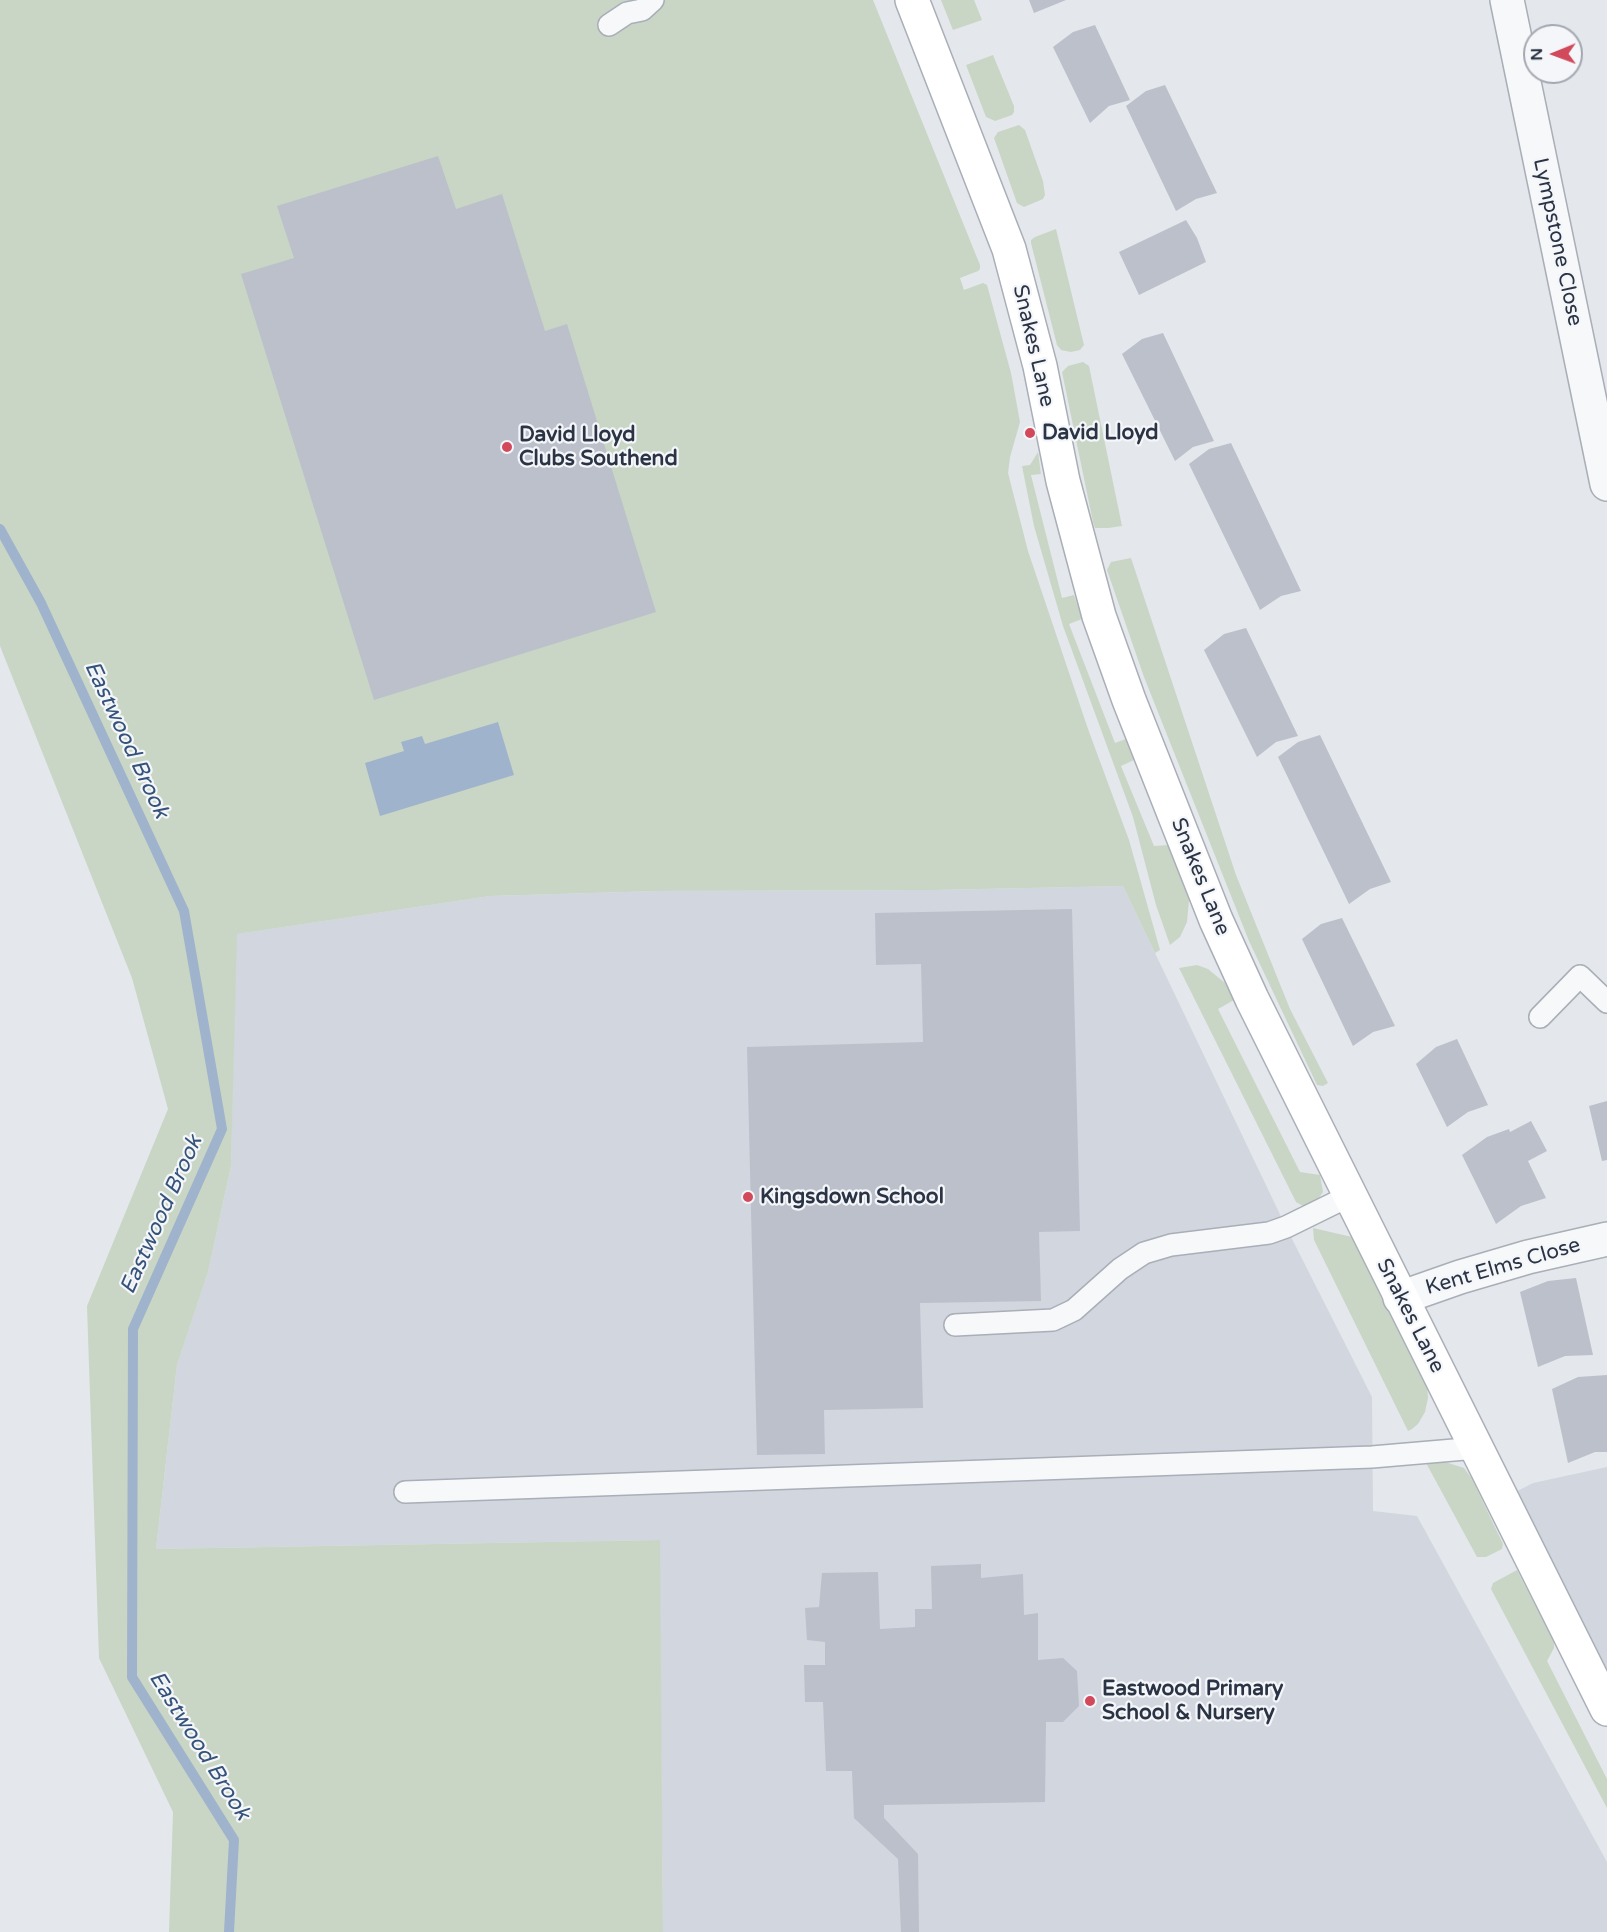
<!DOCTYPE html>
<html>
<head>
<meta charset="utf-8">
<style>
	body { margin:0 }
	#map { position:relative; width:1607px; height:1932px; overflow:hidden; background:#e4e7ec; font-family:"Varela Round",sans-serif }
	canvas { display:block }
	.north { position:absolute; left:1523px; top:24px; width:60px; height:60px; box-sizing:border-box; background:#f4f6f9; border:2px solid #a4a8b1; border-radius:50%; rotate:269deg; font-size:16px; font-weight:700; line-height:24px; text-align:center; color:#2b3445 }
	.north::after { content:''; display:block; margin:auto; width:21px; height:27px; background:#d1495b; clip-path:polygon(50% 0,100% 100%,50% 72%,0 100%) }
</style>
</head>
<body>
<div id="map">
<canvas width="1607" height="1932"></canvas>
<div class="north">N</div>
</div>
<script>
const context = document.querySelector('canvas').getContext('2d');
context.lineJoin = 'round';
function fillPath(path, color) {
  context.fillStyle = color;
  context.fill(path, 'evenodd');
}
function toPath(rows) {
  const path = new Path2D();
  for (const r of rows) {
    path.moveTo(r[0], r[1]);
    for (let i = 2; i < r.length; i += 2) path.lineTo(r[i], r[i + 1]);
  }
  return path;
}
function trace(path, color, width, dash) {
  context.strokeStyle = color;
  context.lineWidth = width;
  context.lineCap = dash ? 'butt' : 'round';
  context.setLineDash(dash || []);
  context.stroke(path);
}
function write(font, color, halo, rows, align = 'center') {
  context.font = font + ' "Varela Round",sans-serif';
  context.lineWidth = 4.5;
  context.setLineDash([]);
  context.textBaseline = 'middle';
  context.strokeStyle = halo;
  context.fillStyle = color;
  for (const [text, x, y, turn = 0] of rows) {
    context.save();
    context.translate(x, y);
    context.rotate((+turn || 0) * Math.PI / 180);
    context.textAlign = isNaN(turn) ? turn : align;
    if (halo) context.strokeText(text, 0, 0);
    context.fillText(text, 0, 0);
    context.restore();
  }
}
fillPath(toPath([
	[1123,886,1286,1227,1372,1397,1373,1511,1417,1516,1607,1862,1607,1932,663,1932,659,1540,156,1549,177,1365,208,1272,231,1166,236,934,490,896,658,891,932,890],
	[1607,1467,1607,1709,1502,1499,1533,1483]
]), '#d2d6de');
fillPath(toPath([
	[0,0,873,0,980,265,980,269,978,271,960,278,964,290,983,283,987,285,1011,373,1020,422,1010,457,1008,473,1028,551,1088,729,1129,840,1160,950,1155,953,1123,886,932,890,658,891,490,896,237,934,231,1166,208,1272,177,1365,156,1549,660,1540,663,1932,169,1932,173,1812,99,1658,87,1306,168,1109,132,978,0,646],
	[941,0,974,0,982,20,953,30],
	[993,55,1014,106,1014,112,1012,115,995,121,986,117,966,65],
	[1019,125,1025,130,1043,181,1045,195,1043,199,1024,207,1017,203,994,138,998,132],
	[1056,229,1084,345,1080,350,1071,352,1061,350,1057,345,1031,243,1031,240,1035,237],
	[1083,362,1089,366,1122,526,1108,528,1095,528,1093,522,1062,372,1068,366],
	[1038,452,1041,474,1031,475,1062,598,1074,595,1082,619,1069,624,1115,743,1126,739,1134,760,1121,766,1154,846,1169,845,1189,900,1187,922,1180,937,1170,945,1156,905,1133,817,1063,626,1034,526,1022,466,1030,465],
	[1131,558,1236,875,1290,1009,1328,1083,1323,1086,1317,1085,1249,941,1144,677,1107,570,1111,562],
	[1197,965,1208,969,1225,983,1234,1000,1218,1009,1300,1172,1320,1175,1323,1192,1318,1199,1305,1207,1296,1202,1179,968],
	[1313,1228,1352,1237,1427,1384,1428,1398,1425,1412,1418,1424,1412,1429,1408,1431,1314,1240],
	[1425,1461,1442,1461,1464,1468,1472,1479,1503,1544,1502,1549,1486,1557,1477,1557],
	[1517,1570,1554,1642,1554,1648,1547,1661,1607,1779,1607,1808,1491,1589,1493,1583]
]), '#c9d6c5');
fillPath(toPath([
	[498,722,514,775,380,816,365,763,404,751,401,742,422,736,425,744]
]), '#9fb4cc');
trace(toPath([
	[0,529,41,603,184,911,222,1129,133,1329,132,1677,234,1840,229,1932]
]), '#9fb4cc', 10);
fillPath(toPath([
	[1029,0,1066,0,1034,13],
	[1095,25,1130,100,1109,106,1090,123,1053,47,1073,32],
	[1165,85,1217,193,1196,199,1176,211,1126,106,1146,91],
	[438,156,456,209,502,194,545,331,567,324,656,612,374,700,241,274,294,258,277,206],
	[1186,220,1197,238,1206,262,1139,295,1119,252],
	[1163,333,1214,441,1193,447,1175,461,1122,354,1142,339],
	[1231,443,1301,591,1281,596,1260,610,1189,464,1209,449],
	[1246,628,1298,736,1276,742,1257,757,1204,650,1224,634],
	[1320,735,1391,882,1370,889,1349,904,1278,757,1298,742],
	[1072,909,1080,1231,1039,1232,1041,1301,920,1303,923,1408,824,1410,825,1454,757,1455,747,1047,923,1042,921,964,876,965,875,913],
	[1342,918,1395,1026,1373,1032,1353,1046,1302,939,1321,924],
	[1457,1039,1488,1105,1468,1112,1447,1127,1416,1064,1436,1047],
	[1607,1101,1607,1160,1602,1161,1589,1106],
	[1531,1121,1547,1151,1528,1161,1546,1198,1521,1206,1496,1224,1462,1155,1487,1137,1509,1129,1510,1132],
	[1576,1278,1593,1355,1565,1356,1538,1367,1520,1292,1548,1281],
	[1607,1375,1607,1452,1595,1452,1568,1463,1552,1389,1578,1377],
	[981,1564,981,1578,1023,1574,1024,1615,1038,1613,1038,1660,1063,1658,1077,1671,1079,1706,1063,1722,1046,1722,1045,1802,884,1805,884,1818,918,1854,919,1932,901,1932,898,1859,854,1818,852,1771,826,1771,823,1702,805,1702,804,1665,825,1665,825,1642,807,1640,805,1608,819,1607,822,1573,878,1572,880,1629,915,1627,915,1609,932,1609,931,1566]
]), '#bbc0ca');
const lane = toPath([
	[609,25,627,13,642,10,653,0],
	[1540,1017,1580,976,1607,1002],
	[955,1325,1053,1320,1074,1310,1120,1269,1144,1253,1171,1245,1269,1233,1286,1227,1349,1196],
	[405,1492,1372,1457,1477,1448]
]);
const street = toPath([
	[1507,0,1607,484],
	[1400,1298,1460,1277,1528,1257,1607,1239]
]);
const secondary = toPath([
	[912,0,1009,249,1040,366,1063,481,1099,616,1129,700,1216,920,1252,999,1607,1709]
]);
trace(lane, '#a9aeb7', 24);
trace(street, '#a9aeb7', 36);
trace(secondary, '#a9aeb7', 36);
trace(lane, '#f7f8fa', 21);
trace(street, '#f7f8fa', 33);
trace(secondary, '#fff', 33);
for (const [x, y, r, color] of [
	[1030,433,6,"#d1495b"],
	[507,447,6,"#d1495b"],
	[748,1197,6,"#d1495b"],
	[1090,1701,6,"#d1495b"]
]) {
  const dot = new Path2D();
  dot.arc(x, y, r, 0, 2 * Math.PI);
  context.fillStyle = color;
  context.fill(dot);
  trace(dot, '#f4f6f9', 2);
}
write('21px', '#2b3445', '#f4f6f9', [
	["Lympstone Close",1557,242,78],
	["Snakes Lane",1033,346,77],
	["Snakes Lane",1200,877,68],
	["Kent Elms Close",1503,1267,-16],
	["Snakes Lane",1410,1316,63]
]);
write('bold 21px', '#2b3445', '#f4f6f9', [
	["David Lloyd",1042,433],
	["David Lloyd",519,435],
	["Clubs Southend",519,459],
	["Kingsdown School",760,1197],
	["Eastwood Primary",1102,1689],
	["School & Nursery",1102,1713]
], 'left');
write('italic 22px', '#34527a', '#f4f6f9', [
	["Eastwood Brook",126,740,65],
	["Eastwood Brook",162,1215,-66],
	["Eastwood Brook",199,1746,58]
]);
</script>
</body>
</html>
